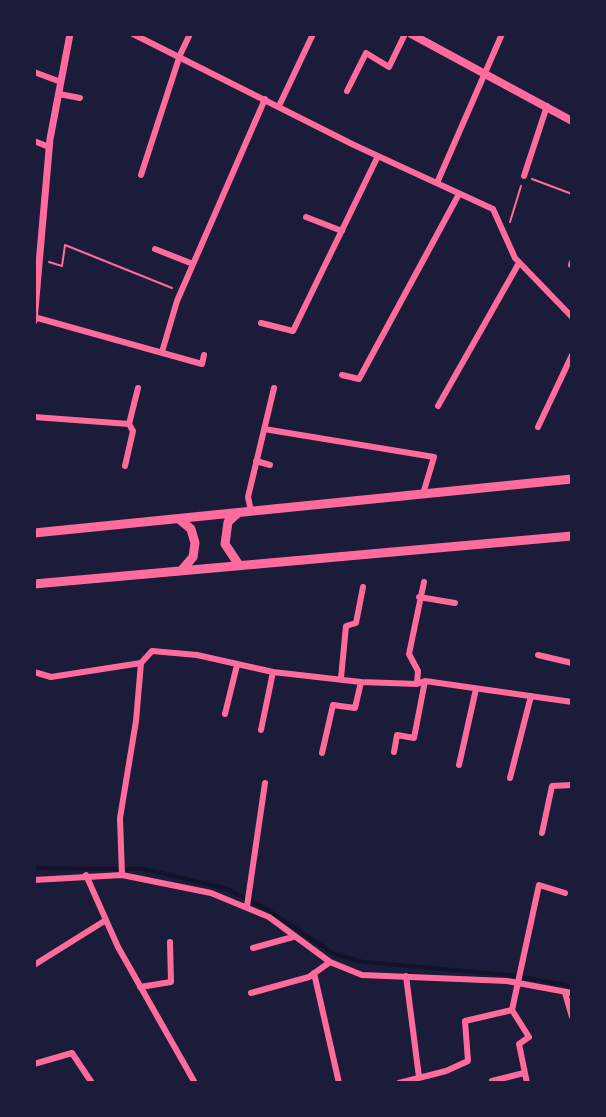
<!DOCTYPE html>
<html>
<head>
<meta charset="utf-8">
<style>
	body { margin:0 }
	#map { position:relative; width:606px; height:1117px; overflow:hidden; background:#1b1b3a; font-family:Figtree,sans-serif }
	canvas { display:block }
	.frame { position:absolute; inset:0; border:36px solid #1b1b3a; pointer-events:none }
</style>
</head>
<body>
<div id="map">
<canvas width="606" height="1117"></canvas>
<div class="frame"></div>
</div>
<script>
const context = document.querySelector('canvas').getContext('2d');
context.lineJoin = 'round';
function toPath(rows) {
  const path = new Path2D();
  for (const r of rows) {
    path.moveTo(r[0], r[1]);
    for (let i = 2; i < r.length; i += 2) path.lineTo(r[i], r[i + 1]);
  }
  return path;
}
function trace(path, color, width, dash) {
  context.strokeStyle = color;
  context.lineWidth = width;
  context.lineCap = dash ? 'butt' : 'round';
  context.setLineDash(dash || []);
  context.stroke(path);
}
trace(toPath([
	[34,868,143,869,225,888,266,909,334,954,363,962,510,975,572,986]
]), '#12122b', 4);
trace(toPath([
	[532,179,572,194],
	[510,222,521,186],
	[49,262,62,266,65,245,172,288]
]), '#ff6b9d', 2);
trace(toPath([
	[133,34,354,145,493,209,515,258,572,317],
	[34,72,61,82],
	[347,91,366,53,389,67,405,34],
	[59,94,80,98],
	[279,106,313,34],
	[34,141,49,147],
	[141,175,180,55,190,34],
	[524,176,547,106],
	[437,183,502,34],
	[306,217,342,231],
	[155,249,193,264],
	[571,265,572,262],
	[34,317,202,364,204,355],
	[261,323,293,331,378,156],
	[162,352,177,301,265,99],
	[342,375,359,379,459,194],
	[438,406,519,263],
	[34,417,129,424],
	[538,427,572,355],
	[264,429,434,457,423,494],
	[256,461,270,465],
	[125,466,133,431,129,424,138,388],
	[251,511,248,497,274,388],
	[419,597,455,603],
	[538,655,572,663],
	[34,672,51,677,141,663,152,651,197,655,273,672,361,682,417,684,425,681,572,702],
	[341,678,346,626,356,623,363,587],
	[417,684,418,671,409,654,424,582],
	[225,714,237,665],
	[261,730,273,672],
	[394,752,397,735,414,738,425,681],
	[322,753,333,705,355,708,361,682],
	[459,765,476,689],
	[510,778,531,696],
	[542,833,552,786,572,785],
	[86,875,118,947,195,1083],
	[122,875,120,818,136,721,141,663],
	[34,880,122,875,211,893,269,917,330,962,362,975,507,981,572,993],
	[247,906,265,783],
	[253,948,293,937],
	[34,965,106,920],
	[314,973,339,1083],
	[406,976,419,1077],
	[140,987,171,982,170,942],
	[251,993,309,977,330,962],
	[565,993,572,1017],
	[512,1010,529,1037,519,1044,527,1083],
	[34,1064,72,1053,92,1083],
	[492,1081,524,1073],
	[399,1083,446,1071,468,1061,465,1021,512,1010,539,885,565,893]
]), '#ff6b9d', 6);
trace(toPath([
	[34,321,50,139,70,34]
]), '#ff6b9d', 7);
trace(toPath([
	[411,34,572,121]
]), '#ff6b9d', 8);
trace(toPath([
	[238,513,228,522,225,544,239,565],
	[179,519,191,529,195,543,193,557,181,571],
	[34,533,572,479],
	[34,584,572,536]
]), '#ff6b9d', 9);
</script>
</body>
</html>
